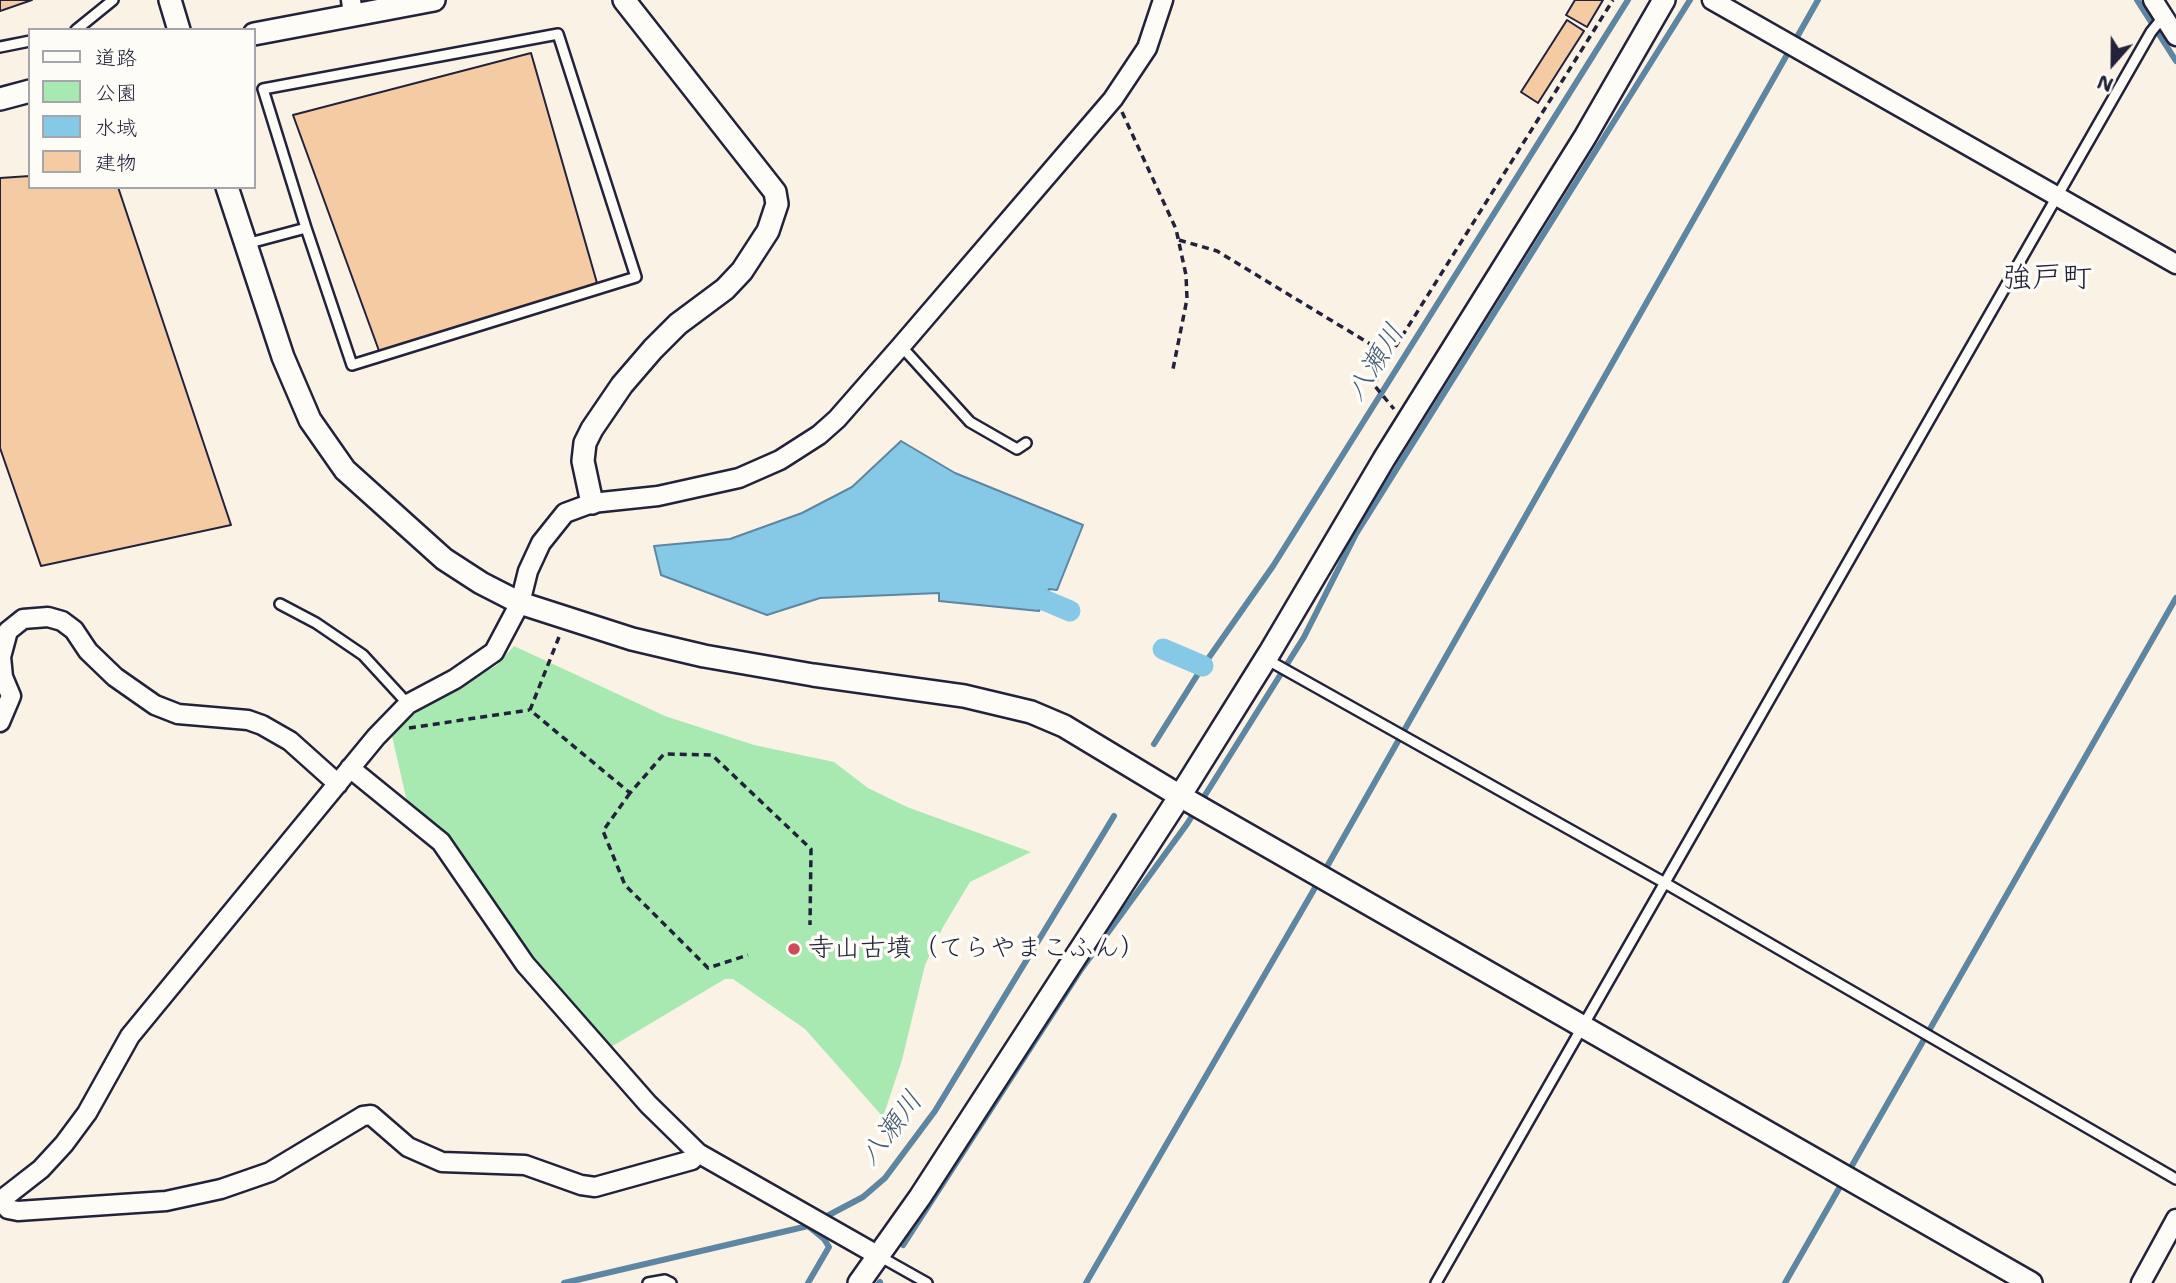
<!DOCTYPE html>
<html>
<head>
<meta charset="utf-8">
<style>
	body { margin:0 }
	#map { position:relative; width:2176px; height:1283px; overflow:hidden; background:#fbf2e6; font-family:"Shantell Sans","Klee One",sans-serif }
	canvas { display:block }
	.legend { position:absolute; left:28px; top:28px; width:228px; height:161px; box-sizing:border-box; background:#fdfcf7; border:2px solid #a5a5ac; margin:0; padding:9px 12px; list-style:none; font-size:21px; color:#22223b }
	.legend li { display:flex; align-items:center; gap:14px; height:35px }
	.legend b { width:35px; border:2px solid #a5a5ac }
	.north { position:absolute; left:2078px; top:28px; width:70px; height:70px; -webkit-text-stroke:5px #fdfcf7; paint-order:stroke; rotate:201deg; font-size:19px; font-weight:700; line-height:28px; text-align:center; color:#22223b }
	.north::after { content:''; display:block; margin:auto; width:24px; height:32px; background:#22223b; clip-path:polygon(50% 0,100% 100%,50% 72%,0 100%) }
</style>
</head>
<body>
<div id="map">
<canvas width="2176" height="1283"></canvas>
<ul class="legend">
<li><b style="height:9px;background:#fdfcf7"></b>道路</li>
<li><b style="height:19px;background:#a8e9b2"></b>公園</li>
<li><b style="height:19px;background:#85c9e7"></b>水域</li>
<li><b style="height:19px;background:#f5cba4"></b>建物</li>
</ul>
<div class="north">N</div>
</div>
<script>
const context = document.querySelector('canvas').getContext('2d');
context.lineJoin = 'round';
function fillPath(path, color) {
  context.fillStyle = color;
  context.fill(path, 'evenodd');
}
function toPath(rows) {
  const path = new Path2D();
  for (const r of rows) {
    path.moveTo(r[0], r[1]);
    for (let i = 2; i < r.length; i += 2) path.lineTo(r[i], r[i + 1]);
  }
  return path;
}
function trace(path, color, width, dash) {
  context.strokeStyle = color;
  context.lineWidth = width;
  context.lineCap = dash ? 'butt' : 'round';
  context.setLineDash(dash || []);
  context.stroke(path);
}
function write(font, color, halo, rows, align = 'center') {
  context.font = font + ' "Shantell Sans","Klee One",sans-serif';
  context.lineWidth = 7;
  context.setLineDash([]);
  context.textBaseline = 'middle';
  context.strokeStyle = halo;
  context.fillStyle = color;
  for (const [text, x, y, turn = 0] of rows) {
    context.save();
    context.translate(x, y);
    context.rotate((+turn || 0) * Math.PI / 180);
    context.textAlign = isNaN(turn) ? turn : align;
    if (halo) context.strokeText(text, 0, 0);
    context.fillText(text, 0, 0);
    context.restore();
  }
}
fillPath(toPath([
	[514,646,665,716,754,745,834,762,868,788,907,807,1031,852,970,882,943,927,925,965,902,1060,883,1117,805,1029,733,979,725,979,611,1047,532,962,444,834,407,802,392,736,407,720,438,696,496,666]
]), '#a8e9b2');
const water = toPath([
	[901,441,955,473,1083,525,1057,590,1049,589,1039,611,939,601,939,593,820,598,767,615,661,575,654,546,730,539,802,513,852,487,901,441]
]);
fillPath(water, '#85c9e7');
trace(water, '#5d86a2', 2);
trace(toPath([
	[2137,0,2176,61],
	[1154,744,1203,666,1273,566,1628,0],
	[903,1245,1080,971,1187,824,1304,637,1356,534,1690,0],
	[564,1283,808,1226,863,1197,885,1178,935,1111,1114,816],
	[808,1283,829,1247,824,1239,808,1226],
	[879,1283,880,1282],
	[1086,1283,1312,893,1818,0],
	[1785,1283,2176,598]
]), '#5d86a2', 6);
trace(toPath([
	[1044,600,1070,611],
	[1163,649,1203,666]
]), '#85c9e7', 21);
const building = toPath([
	[0,0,32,0,0,11,0,0],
	[1575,0,1603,0,1587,27,1566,15,1575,0],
	[1567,20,1584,31,1538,103,1521,92,1567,20],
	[531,53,597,283,382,359,293,115,531,53],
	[30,176,30,187,118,187,231,525,41,566,0,448,0,178,30,176]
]);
fillPath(building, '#f5cba4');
trace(building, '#22223b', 2);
const service = toPath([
	[76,30,113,0],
	[0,47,30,41],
	[246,244,306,228,352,365,636,277,558,34,263,89,306,228],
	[901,346,970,422,1017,449,1026,443],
	[280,604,316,623,363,655,408,704],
	[1266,659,1665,883,2176,1179],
	[879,1256,927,1283],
	[648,1283,665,1280,671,1283],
	[1436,1283,2151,32,2164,16]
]);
const minor = toPath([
	[351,0,353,14],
	[1712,0,2176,264],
	[2153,0,2176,36],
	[0,722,11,696,3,677,1,657,8,631,23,619,48,617,62,621,74,630,88,651,115,677,155,705,178,714,248,720,262,725,290,741,338,784],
	[350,768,441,842,525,964,648,1104,698,1153,879,1256],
	[1,1200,8,1209,18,1211,166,1201,221,1189,270,1172,363,1116,371,1115,408,1147,442,1162,525,1165,581,1185,595,1187,613,1182,692,1160,698,1153],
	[0,1201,41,1169,64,1144,87,1113,130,1036,376,737,408,704,455,679,494,652,520,603,528,571,541,543,565,513,592,503,658,496,739,478,780,460,819,435,837,419,901,346,1113,99,1147,48,1163,0],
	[2141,1283,2176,1219]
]);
const tertiary = toPath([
	[170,0,179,30],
	[254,34,434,0],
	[0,99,30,91],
	[227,187,283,357,310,420,345,470,444,559,481,583,520,603,632,639,704,656,813,675,964,696,1031,712,1064,726,1180,796,2031,1283],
	[592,503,583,461,585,443,592,429,622,385,653,349,678,324,725,289,742,271,768,231,777,204,775,192,624,0],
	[859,1283,920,1197,1180,796,1270,652,1384,459,1585,137,1664,0]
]);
trace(service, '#22223b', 14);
trace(minor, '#22223b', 23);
trace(tertiary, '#22223b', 26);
trace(toPath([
	[1122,112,1176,229,1186,275,1187,299,1173,369],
	[1179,240,1217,251,1385,353,1389,357,1374,385,1394,409],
	[1389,357,1613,0],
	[559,637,530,710,630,793,664,754,712,755,811,849,810,925],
	[409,728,529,710],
	[630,793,603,831,625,885,708,968,748,955]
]), '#22223b', 3.5, [7, 5]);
trace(service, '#fdfcf7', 9);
trace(minor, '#fdfcf7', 18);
trace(tertiary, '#fdfcf7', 21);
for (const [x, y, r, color] of [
	[794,949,7,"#d1495b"]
]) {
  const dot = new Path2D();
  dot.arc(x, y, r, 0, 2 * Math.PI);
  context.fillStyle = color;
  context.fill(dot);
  trace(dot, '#fdfcf7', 2.5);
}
write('26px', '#22223b', '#fdfcf7', [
	["寺山古墳（てらやまこふん）",808,949]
], 'left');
write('italic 28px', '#455c77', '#fdfcf7', [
	["八瀬川",1376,363,-58],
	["八瀬川",892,1129,-53]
]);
write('30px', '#22223b', '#fdfcf7', [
	["強戸町",2047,279]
]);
</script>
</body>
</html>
